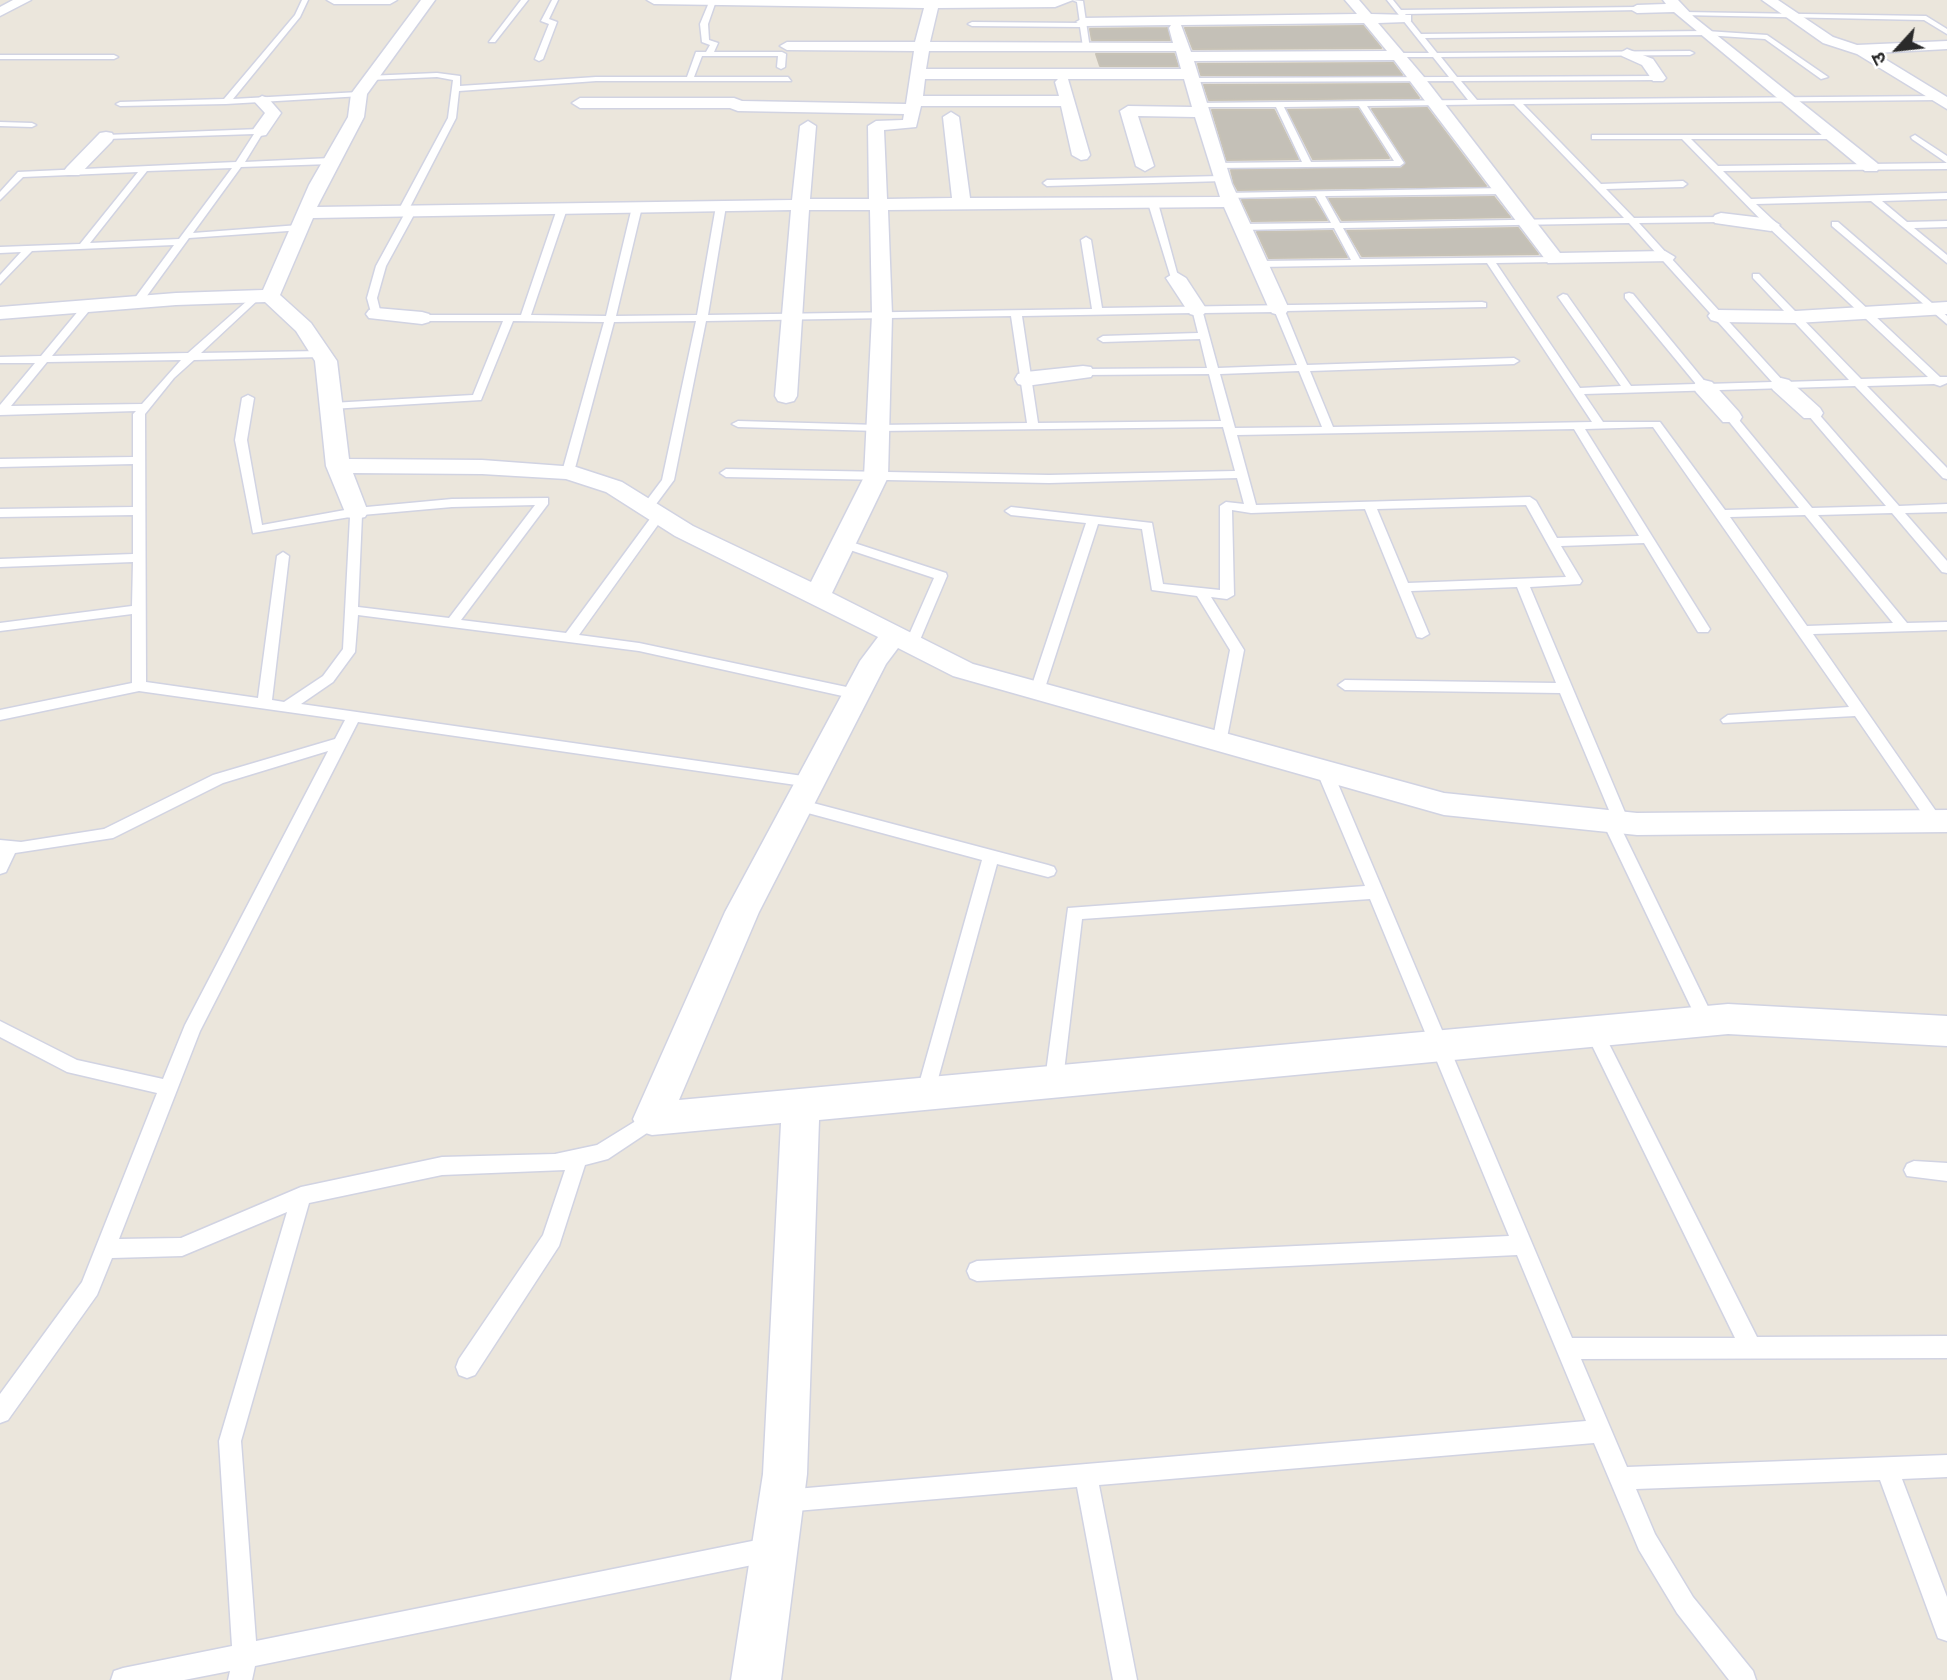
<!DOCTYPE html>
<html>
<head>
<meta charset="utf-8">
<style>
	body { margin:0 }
	#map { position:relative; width:1947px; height:1680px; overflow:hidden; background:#ebe6dc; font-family:"Roboto Condensed","Noto Sans Devanagari",sans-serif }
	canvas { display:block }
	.north { position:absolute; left:1863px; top:14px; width:70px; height:70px; -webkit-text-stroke:5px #fff; paint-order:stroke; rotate:243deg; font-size:19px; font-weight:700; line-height:28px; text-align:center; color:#2a2a2a }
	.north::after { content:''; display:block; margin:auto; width:24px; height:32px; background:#2a2a2a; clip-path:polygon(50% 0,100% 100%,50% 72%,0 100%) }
</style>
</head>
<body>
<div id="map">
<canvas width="1947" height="1680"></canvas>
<div class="north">उ</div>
</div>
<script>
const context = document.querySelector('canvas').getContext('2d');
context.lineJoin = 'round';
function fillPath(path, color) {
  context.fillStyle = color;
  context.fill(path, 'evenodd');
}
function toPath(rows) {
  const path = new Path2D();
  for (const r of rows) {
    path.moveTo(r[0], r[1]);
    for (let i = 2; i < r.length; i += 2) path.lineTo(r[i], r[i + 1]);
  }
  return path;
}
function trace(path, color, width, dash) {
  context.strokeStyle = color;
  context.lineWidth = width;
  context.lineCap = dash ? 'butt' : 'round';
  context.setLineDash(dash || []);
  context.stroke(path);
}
const building = toPath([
	[1363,26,1381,48,1193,49,1185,28,1363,26],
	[1167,28,1170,40,1092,40,1090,29,1167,28],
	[1096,54,1174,54,1178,66,1100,66,1096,54],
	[1393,63,1402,75,1201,75,1198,64,1393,63],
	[1409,84,1419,98,1209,100,1204,85,1409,84],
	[1427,108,1486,186,1238,190,1234,183,1231,170,1402,168,1406,162,1372,109,1427,108],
	[1358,109,1389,158,1313,159,1288,110,1358,109],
	[1212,110,1274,110,1298,159,1227,160,1212,110],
	[1494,197,1510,217,1342,220,1329,199,1494,197],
	[1314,199,1327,220,1252,221,1242,200,1314,199],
	[1518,228,1538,254,1362,256,1347,231,1518,228],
	[1332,231,1347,257,1269,258,1257,232,1332,231]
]);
fillPath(building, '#c4c0b7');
trace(building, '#c7c2b6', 2);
const lane = toPath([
	[302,0,308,0,300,17,233,99,359,92,362,96,226,104,120,106,116,104,120,102,224,99,295,15,302,0],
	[521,0,528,0,495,42,489,42,521,0],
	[552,0,558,0,549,19,557,22,543,59,539,61,535,59,549,24,541,21,552,0],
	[710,0,716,1,708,24,709,40,718,43,714,52,782,52,786,54,785,67,781,69,777,67,778,56,702,56,694,77,788,77,791,81,596,81,459,91,456,118,409,209,416,211,386,266,377,298,381,314,372,316,367,298,376,266,405,213,398,211,448,118,453,80,437,77,370,80,367,76,437,73,460,76,460,86,596,77,687,77,696,52,706,52,710,45,702,42,700,24,710,0],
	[1072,0,1083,1,1090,49,1083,47,1080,27,972,26,968,24,972,22,1080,23,1077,2,1072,0],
	[1387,0,1393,0,1401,10,1637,7,1639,10,1405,14,1421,34,1706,31,1767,35,1828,77,1821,79,1765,39,1705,35,1425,38,1437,53,1690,51,1694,53,1690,55,1441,57,1457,77,1658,76,1662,78,1658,80,1461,81,1477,100,1938,96,1942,98,1938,100,1523,104,1601,184,1683,181,1687,184,1683,187,1606,189,1634,218,1724,217,1724,221,1721,222,1639,223,1784,382,1849,380,1753,278,1753,274,1759,274,1861,379,1928,377,1768,227,1682,139,1592,139,1592,135,1837,135,1841,137,1837,139,1691,139,1718,166,1947,163,1947,169,1723,171,1751,199,1947,193,1947,199,1882,201,1907,222,1947,221,1947,227,1914,228,1947,255,1947,263,1871,201,1756,204,1940,377,1947,377,1947,383,1940,386,1934,384,1867,386,1947,468,1947,479,1943,478,1855,386,1584,394,1603,422,1660,422,1725,510,1799,508,1727,419,1725,417,1731,414,1735,415,1812,508,1886,506,1808,415,1808,411,1812,410,1816,411,1899,506,1947,504,1947,512,1905,513,1947,561,1947,573,1942,572,1892,513,1818,515,1907,623,1947,622,1947,630,1813,634,1940,817,1943,821,1940,825,1930,825,1855,716,1723,723,1721,720,1728,715,1849,707,1653,427,1585,429,1710,629,1708,632,1698,632,1644,543,1561,546,1582,581,1580,584,1530,587,1629,822,1621,828,1715,1021,1712,1026,1706,1028,1700,1026,1602,821,1605,817,1611,815,1560,693,1345,690,1338,685,1345,680,1556,683,1517,587,1411,591,1429,634,1422,638,1417,637,1365,509,1251,513,1232,510,1234,595,1227,599,1211,597,1244,650,1226,743,1219,748,1212,743,1230,650,1197,596,1152,590,1142,529,1098,524,1044,691,1037,696,1032,694,1030,691,1086,523,1011,515,1005,511,1011,507,1152,523,1163,584,1220,590,1220,506,1226,502,1244,504,1237,478,1049,483,726,477,720,473,726,469,1049,475,1235,471,1223,427,878,431,738,427,732,424,738,421,878,425,1027,423,1011,316,706,321,674,480,651,511,647,512,641,508,662,480,696,321,614,322,574,472,568,476,562,472,604,322,513,321,481,400,331,409,325,406,331,403,473,395,503,321,422,321,417,318,422,315,521,315,557,209,562,206,567,209,531,315,606,316,632,207,637,204,642,207,616,316,697,315,716,206,721,203,726,206,708,315,1092,309,1081,240,1086,237,1091,240,1102,308,1482,302,1486,303,1486,307,1285,311,1307,365,1514,358,1519,361,1514,364,1310,371,1333,427,1592,422,1487,263,1259,267,1254,264,1259,261,1351,260,1334,228,1242,230,1237,227,1242,224,1331,223,1316,196,1228,198,1224,195,1225,193,1504,188,1508,191,1504,194,1325,196,1340,223,1624,218,1514,104,1367,106,1404,163,1400,166,1214,168,1214,164,1217,163,1302,162,1276,107,1199,107,1196,103,1468,100,1453,81,1192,82,1188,80,1192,78,1449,77,1433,57,1396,57,1399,53,1429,53,1387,0],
	[1359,106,1394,161,1311,162,1284,107,1359,106],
	[1629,223,1772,382,1707,384,1633,294,1629,293,1625,294,1625,298,1696,384,1631,386,1567,295,1563,294,1558,297,1621,386,1580,388,1496,263,1555,262,1558,261,1558,257,1360,259,1343,228,1629,223],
	[1275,312,1297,365,1218,368,1203,313,1275,312],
	[1193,313,1198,333,1103,336,1098,339,1103,342,1200,339,1207,368,1083,369,1078,372,1083,375,1209,374,1221,421,1038,423,1022,316,1193,313],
	[1299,371,1322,427,1235,428,1220,374,1299,371],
	[1574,429,1639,536,1557,538,1536,501,1530,497,1256,505,1237,435,1574,429],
	[1526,505,1566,577,1408,583,1377,509,1526,505],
	[1805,515,1893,623,1807,626,1730,517,1805,515],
	[1683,12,1926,16,1947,29,1947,34,1924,20,1681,15,1683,12],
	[0,55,114,55,118,57,114,59,0,59,0,55],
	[0,122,32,123,36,125,32,127,0,126,0,122],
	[260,129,264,131,245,162,331,158,335,161,331,164,241,167,193,233,299,225,304,228,302,230,189,238,141,304,137,305,132,302,174,245,32,251,0,284,0,275,21,252,0,253,0,247,80,244,138,172,23,177,0,200,0,192,18,172,236,162,254,134,106,139,102,137,106,135,260,129],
	[232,168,179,239,90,243,147,171,232,168],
	[1915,135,1947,156,1947,163,1912,139,1911,137,1915,135],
	[1221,176,1225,179,1224,181,1047,186,1043,183,1047,180,1221,176],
	[1153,200,1158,203,1179,280,1171,278,1148,203,1153,200],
	[1832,222,1838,222,1947,316,1947,324,1832,226,1832,222],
	[256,293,260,294,260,298,201,353,321,351,326,354,321,357,194,360,174,378,145,414,146,682,258,698,277,556,283,552,289,556,272,700,284,702,323,676,343,649,350,517,253,533,235,440,242,398,248,395,254,398,247,440,262,525,356,508,452,499,548,498,548,504,461,620,566,633,655,512,663,512,665,515,579,635,639,643,856,689,863,694,856,699,639,651,358,615,355,652,333,682,301,704,810,777,818,782,810,787,358,722,200,1031,119,1239,181,1238,301,1187,442,1157,555,1154,597,1145,652,1111,659,1113,661,1119,659,1125,608,1159,585,1165,559,1246,475,1375,467,1378,459,1375,456,1367,459,1359,543,1235,565,1170,442,1175,309,1203,241,1441,256,1641,772,1537,780,1541,784,1549,780,1557,772,1561,255,1666,252,1680,228,1680,230,1671,184,1680,111,1680,114,1671,123,1668,232,1646,219,1441,287,1212,182,1256,112,1258,97,1295,8,1420,0,1423,0,1394,82,1282,157,1093,67,1072,0,1037,0,1021,77,1060,163,1079,185,1025,328,751,223,783,113,838,15,853,6,872,0,874,0,840,21,842,104,829,213,775,335,739,345,720,139,691,0,720,0,710,132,683,132,614,0,631,0,623,132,606,133,562,0,567,0,559,133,554,133,515,0,517,0,509,133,507,133,464,0,467,0,459,133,457,133,414,136,411,0,415,0,405,35,363,0,363,0,357,41,356,84,304,88,303,93,306,52,356,188,353,256,293],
	[181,360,142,404,11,406,47,362,181,360],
	[535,505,449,618,358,607,362,515,452,507,535,505],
	[842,539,946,573,947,576,917,647,907,647,905,644,934,578,838,546,836,543,842,539],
	[1325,767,1333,772,1572,1338,1735,1338,1585,1031,1588,1026,1594,1024,1600,1026,1757,1337,1947,1336,1947,1358,1581,1359,1627,1467,1947,1455,1947,1477,1902,1479,1947,1597,1947,1641,1938,1638,1880,1480,1636,1489,1655,1534,1693,1597,1753,1671,1756,1680,1729,1680,1677,1613,1639,1550,1594,1443,1099,1485,1137,1680,1113,1680,1077,1487,784,1512,776,1509,773,1501,776,1493,784,1490,1586,1421,1517,1255,977,1281,970,1278,967,1271,970,1264,977,1261,1509,1236,1370,899,1082,919,1063,1080,1060,1086,1054,1088,1048,1086,1045,1080,1068,908,1365,886,1317,772,1325,767],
	[798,799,1048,865,1054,867,1056,871,1054,875,1048,877,997,864,933,1097,926,1099,919,1097,917,1091,982,860,793,809,790,805,798,799],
	[1914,1161,1947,1163,1947,1181,1907,1176,1904,1170,1907,1164,1914,1161]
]);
const street = toPath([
	[13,0,31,0,0,16,0,7,13,0],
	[327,0,397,0,390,4,334,4,327,0],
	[421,0,435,0,367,94,364,117,317,207,792,200,800,126,808,121,816,126,810,199,869,199,868,126,876,121,903,120,904,114,738,111,730,108,580,108,572,103,580,98,734,98,742,101,906,104,914,51,787,50,780,46,787,42,915,42,924,8,654,4,647,0,1073,0,1055,7,938,8,930,42,1173,43,1169,28,1171,25,1083,26,1076,22,1083,18,1357,14,1345,0,1359,0,1371,14,1411,15,1411,21,1406,22,1378,23,1424,77,1560,253,1665,251,1675,257,1672,261,1548,263,1394,60,1194,61,1232,184,1289,309,1286,313,1279,315,1272,313,1269,309,1224,207,888,210,892,315,888,477,832,593,973,664,1444,793,1637,813,1947,810,1947,832,1637,835,1444,815,953,676,898,648,886,664,759,912,679,1100,1728,1004,1947,1016,1947,1046,1728,1034,819,1120,807,1474,781,1680,731,1680,763,1474,781,1123,652,1135,639,1131,633,1119,725,912,860,661,878,637,675,536,606,492,566,479,482,474,353,473,368,512,365,517,356,519,347,517,326,466,315,361,296,331,265,302,176,305,0,319,0,307,176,293,263,290,309,185,348,117,351,94,421,0],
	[1364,23,1387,51,1191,52,1181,25,1364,23],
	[929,51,1176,51,1181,69,926,69,929,51],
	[925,79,1058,79,1055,82,1059,96,923,96,925,79],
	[1068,79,1184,79,1192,107,1128,106,1120,111,1136,166,1145,171,1154,166,1138,116,1195,117,1220,197,970,198,959,117,951,112,943,117,952,198,887,199,884,130,916,127,921,106,1061,106,1072,155,1081,160,1087,159,1090,155,1068,79],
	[791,210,775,396,778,401,786,403,794,401,797,396,809,210,870,210,872,315,864,477,811,582,693,526,622,482,576,467,482,460,349,459,337,361,311,323,280,295,313,218,791,210],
	[1663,0,1678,0,1694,17,1877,163,1880,167,1877,171,1865,171,1674,12,1637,13,1630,9,1637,5,1666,4,1663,0],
	[1762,0,1778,0,1833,37,1857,45,1947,41,1947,49,1875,53,1947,97,1947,109,1857,54,1823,43,1762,0],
	[1627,49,1653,59,1666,78,1663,81,1653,81,1642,65,1622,56,1620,53,1627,49],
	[262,96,268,98,281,113,266,135,260,136,252,131,265,113,254,101,262,96],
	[106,132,112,133,114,137,112,141,79,175,67,175,64,171,67,167,100,133,106,132],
	[1721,213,1771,219,1780,225,1771,231,1715,223,1712,219,1715,215,1721,213],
	[1176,272,1186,278,1207,310,1204,314,1197,316,1190,314,1187,310,1166,278,1176,272],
	[1947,302,1947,314,1796,323,1718,322,1711,320,1708,316,1711,312,1718,310,1796,311,1947,302],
	[376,308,422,312,429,314,432,318,429,322,422,324,369,318,366,314,369,310,376,308],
	[1083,366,1091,367,1094,372,1091,377,1026,386,1018,384,1015,379,1018,374,1026,372,1083,366],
	[1781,378,1789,380,1820,408,1823,413,1820,418,1804,418,1773,390,1770,385,1773,380,1781,378],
	[1704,380,1712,382,1739,412,1742,417,1739,422,1723,422,1696,392,1693,387,1696,382,1704,380]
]);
trace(lane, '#d1d3e2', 3);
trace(street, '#d1d3e2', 3);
fillPath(lane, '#fff');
fillPath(street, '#fff');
</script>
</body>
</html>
